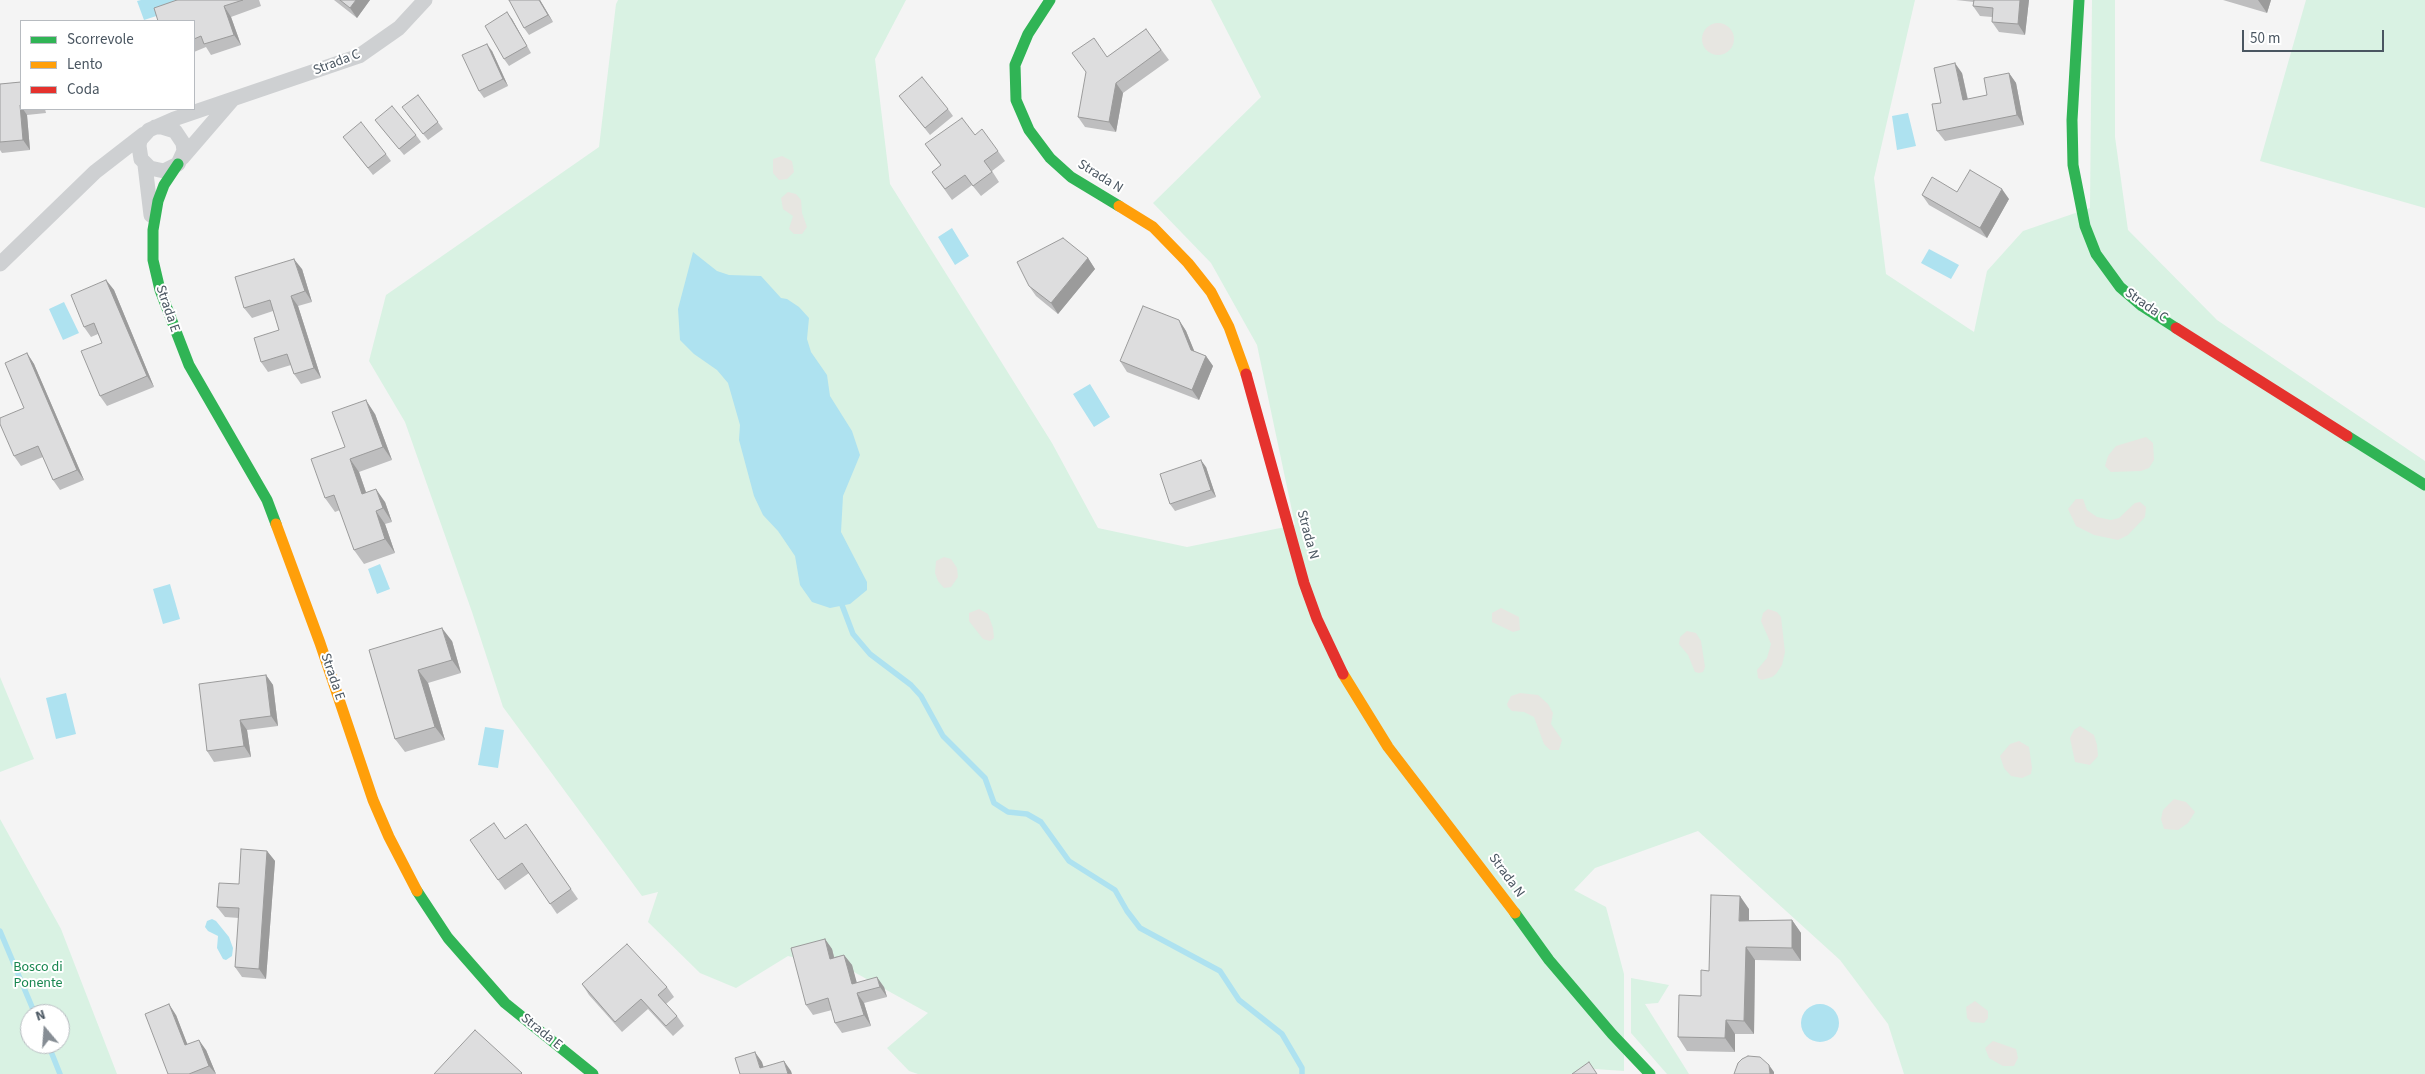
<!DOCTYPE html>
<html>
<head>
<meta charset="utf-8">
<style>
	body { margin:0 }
	#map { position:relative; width:2425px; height:1074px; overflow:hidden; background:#f4f4f4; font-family:"Source Sans 3",sans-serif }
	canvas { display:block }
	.legend { position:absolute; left:20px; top:20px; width:175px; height:90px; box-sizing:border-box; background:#fff; border:1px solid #b7bbc0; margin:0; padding:6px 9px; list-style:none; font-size:15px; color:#4a5661 }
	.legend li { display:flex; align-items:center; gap:10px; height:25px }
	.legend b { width:25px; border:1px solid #b7bbc0 }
	.north { position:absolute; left:20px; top:1004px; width:50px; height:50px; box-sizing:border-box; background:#fff; border:1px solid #b7bbc0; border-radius:50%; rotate:342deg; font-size:14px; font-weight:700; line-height:20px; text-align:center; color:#4a5661 }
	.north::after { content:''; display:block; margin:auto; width:18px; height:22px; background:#868d94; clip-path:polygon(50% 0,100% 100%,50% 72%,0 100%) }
	.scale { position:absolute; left:2242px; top:30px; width:142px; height:22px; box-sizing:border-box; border:2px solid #4a5661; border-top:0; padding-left:6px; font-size:15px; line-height:18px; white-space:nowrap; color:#4a5661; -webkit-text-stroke:4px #fff; paint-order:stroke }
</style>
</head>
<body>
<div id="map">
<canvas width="2425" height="1074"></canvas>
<ul class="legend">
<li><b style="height:6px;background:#30b455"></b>Scorrevole</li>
<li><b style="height:6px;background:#ff9f0a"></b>Lento</li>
<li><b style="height:6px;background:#e5322d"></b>Coda</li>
</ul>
<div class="north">N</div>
<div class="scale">50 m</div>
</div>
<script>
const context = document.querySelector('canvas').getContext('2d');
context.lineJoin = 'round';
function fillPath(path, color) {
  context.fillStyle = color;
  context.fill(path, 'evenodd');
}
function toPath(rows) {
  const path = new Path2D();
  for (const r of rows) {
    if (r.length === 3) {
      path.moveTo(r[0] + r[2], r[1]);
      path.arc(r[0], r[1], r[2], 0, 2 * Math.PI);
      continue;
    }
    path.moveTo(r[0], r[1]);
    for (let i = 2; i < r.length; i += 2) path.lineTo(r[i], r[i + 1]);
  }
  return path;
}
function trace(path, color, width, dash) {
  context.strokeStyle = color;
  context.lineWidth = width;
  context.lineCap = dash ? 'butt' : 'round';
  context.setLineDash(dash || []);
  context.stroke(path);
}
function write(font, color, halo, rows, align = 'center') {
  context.font = font + ' "Source Sans 3",sans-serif';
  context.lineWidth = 4;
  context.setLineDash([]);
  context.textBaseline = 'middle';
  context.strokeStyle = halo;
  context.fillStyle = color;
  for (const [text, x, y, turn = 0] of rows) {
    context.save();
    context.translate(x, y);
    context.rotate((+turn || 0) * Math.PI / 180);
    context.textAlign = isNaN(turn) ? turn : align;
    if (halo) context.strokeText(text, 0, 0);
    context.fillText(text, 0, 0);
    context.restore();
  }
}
fillPath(toPath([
	[618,0,906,0,875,59,890,184,1052,443,1098,528,1187,547,1295,525,1257,345,1211,263,1153,203,1261,97,1211,0,1915,0,1874,178,1886,274,1974,332,1987,271,2023,231,2090,208,2092,0,2115,0,2115,137,2128,230,2217,320,2425,461,2425,1074,1904,1074,1888,1024,1840,960,1698,831,1595,868,1574,890,1606,907,1624,974,1624,1071,1580,1068,1574,1074,918,1074,909,1071,887,1048,928,1013,854,972,788,956,736,988,700,973,648,922,658,892,642,896,503,707,472,612,405,422,369,361,386,295,599,147,616,4],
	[2306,0,2425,0,2425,208,2260,161],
	[0,677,34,759,0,772],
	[0,819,61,929,117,1074,0,1074],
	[30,1014,60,1014,60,1044,30,1044],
	[1631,978,1669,985,1658,1003,1645,1004,1689,1074,1667,1074,1631,1033]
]), '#d9f2e3');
fillPath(toPath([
	[1718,39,16],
	[782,156,792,161,794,172,787,179,779,180,773,173,773,159],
	[788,192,796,194,801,200,802,213,807,227,802,234,794,234,789,229,793,216,783,209,781,198],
	[2146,437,2153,443,2154,460,2149,468,2141,471,2111,472,2105,466,2108,456,2116,446],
	[2076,499,2083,499,2087,510,2097,517,2111,520,2119,518,2135,503,2140,502,2146,507,2145,517,2128,535,2118,540,2094,535,2076,526,2068,509],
	[944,557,951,559,957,568,958,577,951,587,944,588,938,581,935,573,936,561],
	[1501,608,1519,617,1520,630,1513,632,1492,622,1492,613],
	[979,609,988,614,993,628,994,638,990,641,983,639,969,621,969,613],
	[1768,609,1777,612,1781,617,1785,652,1782,665,1776,674,1772,677,1762,680,1758,678,1757,670,1767,658,1771,644,1761,621,1763,613],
	[1687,631,1696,633,1701,641,1705,667,1703,672,1699,673,1695,672,1688,655,1679,644,1680,637],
	[1520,693,1538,695,1548,704,1553,713,1551,724,1562,740,1559,750,1550,750,1544,744,1534,717,1524,712,1512,711,1508,707,1507,704,1511,696],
	[2080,726,2094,735,2097,745,2098,756,2090,765,2075,762,2070,738,2074,730],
	[2019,741,2029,747,2032,768,2031,774,2022,778,2011,776,2004,768,2000,756,2010,744],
	[2174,799,2186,802,2195,812,2188,823,2178,830,2164,829,2161,819,2163,810],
	[1975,1001,1988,1011,1988,1018,1984,1023,1971,1022,1967,1018,1966,1007],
	[1993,1041,2016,1049,2018,1058,2014,1066,2003,1066,1989,1058,1985,1048]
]), '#e7e6e1');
fillPath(toPath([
	[141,0,178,0,181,8,144,20,137,1],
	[1908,113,1916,146,1897,150,1892,116],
	[952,228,969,256,955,265,938,237],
	[1929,249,1959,265,1951,279,1921,263],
	[693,252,717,271,729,275,761,276,781,298,787,299,799,307,809,318,807,339,811,352,827,375,830,396,852,431,860,455,843,496,841,532,867,582,867,590,850,604,830,608,812,602,800,585,795,556,778,531,763,515,754,496,739,440,740,425,728,383,717,370,694,354,680,340,678,309],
	[64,302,79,333,63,340,49,309],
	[1090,384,1110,417,1094,427,1073,394],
	[380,564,390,589,377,594,368,569],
	[170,584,180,619,163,624,153,589],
	[66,693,76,734,56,739,46,698],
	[485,727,504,730,498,768,478,765],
	[212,919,216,921,229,937,233,948,232,956,226,960,223,959,217,948,218,936,208,931,205,927,207,921],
	[1820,1023,19]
]), '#aee2f0');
trace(toPath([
	[842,605,853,634,870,654,911,685,921,696,943,736,985,778,994,803,1008,812,1027,814,1041,822,1069,861,1115,890,1127,911,1140,928,1220,971,1239,1000,1282,1034,1302,1068,1302,1074],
	[0,931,35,1014],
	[48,1044,60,1074]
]), '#aee2f0', 5.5);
trace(toPath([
	[155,127,162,127,175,131,183,143,184,151,178,164,164,171,150,168,141,159,139,146,140,140,149,130,174,119,359,56,399,28,425,0],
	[182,158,232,100],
	[145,165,151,215],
	[0,264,95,172,144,134]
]), '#ced0d2', 15);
trace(toPath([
	[1050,0,1028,34,1015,65,1016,100,1029,130,1050,158,1071,177,1119,206],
	[2079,0,2072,120,2073,165,2085,226,2096,254,2120,287,2142,306,2176,328],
	[178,164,164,185,158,201,153,230,153,260,160,290,189,365,267,500,276,524],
	[2347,436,2425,485],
	[417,891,448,938,505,1003,593,1074],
	[1515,913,1549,960,1612,1034,1650,1074]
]), '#30b455', 11);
trace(toPath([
	[1119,206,1153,227,1188,263,1211,292,1229,327,1246,374],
	[276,524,320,643,373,800,389,837,417,891],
	[1343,674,1388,747,1515,913]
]), '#ff9f0a', 11);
trace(toPath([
	[2176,328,2347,436],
	[1246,374,1304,583,1317,619,1343,674]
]), '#e5322d', 11);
fillPath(toPath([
	[177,0,259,0,261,6,231,17,241,45,211,55,206,47,194,52,194,21],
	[334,0,370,0,357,18],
	[540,0,553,22,529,35,524,28],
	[1956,0,2029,0,2025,35,1999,32,1992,22,1992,17,1980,16,1973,6,1974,2],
	[2223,0,2271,0,2267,13],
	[512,19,531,53,509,66,504,59],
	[1146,29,1169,60,1123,93,1116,132,1085,127,1078,117,1107,57],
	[492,51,508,86,484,98,479,91],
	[1962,73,1968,99,1987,95,2009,73,2016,83,2024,125,1945,141,1937,131,1941,103],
	[21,82,21,109,45,109,46,113,27,115,30,150,2,153,0,150,0,84],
	[418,95,443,129,428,140,407,114],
	[899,96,948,109,953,116,930,135],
	[375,120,416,135,421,142,404,155],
	[975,135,998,151,1005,161,992,171,999,182,981,196,972,185,952,200,932,172,941,166,925,144],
	[343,137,386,154,391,161,373,175],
	[1957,192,2009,199,1987,238,1929,205,1922,195],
	[1088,258,1095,269,1058,314,1036,296,1029,286],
	[302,269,312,302,298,306,321,378,301,384,294,374,291,365,268,372,261,362,279,330,273,311,252,318,244,308],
	[106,280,114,290,154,387,107,406,100,396,102,343,98,334,91,337,84,327],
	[1179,320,1186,331,1194,351,1206,356,1213,366,1199,400,1127,372,1120,361],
	[27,353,34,364,84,480,60,490,53,480,43,457,21,466,14,456,24,408],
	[375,414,392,460,359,472,366,492,385,502,392,522,385,524,395,553,364,564,354,550,340,510,335,512,325,498,345,447],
	[1206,467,1216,497,1175,511,1170,504],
	[452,641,461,673,428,683,445,740,405,752,395,739,369,650],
	[266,675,273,685,278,726,247,730,251,757,214,762,207,751],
	[526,824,578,899,557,914,529,873,505,890,498,880,505,839],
	[267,851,275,861,266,979,242,977,235,967,239,918,225,917,217,907,239,884],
	[1749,909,1749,920,1792,920,1801,933,1801,961,1755,960,1754,1034,1735,1034,1735,1052,1687,1051,1678,1037,1701,996,1709,971],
	[825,939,832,949,834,957,844,955,852,965,856,982,884,987,887,997,864,1003,871,1026,842,1033,835,1023,832,1010,813,1015,806,1005],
	[582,984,667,987,674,997,666,1004,677,1016,684,1026,673,1036,648,1009,622,1032,589,995],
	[176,1015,187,1044,206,1050,216,1074,168,1074]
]), '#bebebf');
fillPath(toPath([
	[356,0,370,0,357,18,350,8],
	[539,0,540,0,553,22,548,15],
	[2020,0,2029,0,2025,35,2018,24],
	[2258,0,2271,0,2267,13],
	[224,6,231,17,241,45,234,35],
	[507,12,512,19,531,53,527,46],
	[487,44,492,51,508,86,503,79],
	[1955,63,1962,73,1970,111,1963,100],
	[2009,73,2016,83,2024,125,2017,115],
	[1116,83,1123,93,1116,132,1109,122],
	[20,105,21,107,21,109,23,109,27,115,30,150,23,140],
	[2002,189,2009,199,1987,238,1980,228],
	[1088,258,1095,269,1058,314,1051,303],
	[294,259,302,269,312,302,305,291],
	[106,280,114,290,154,387,147,376],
	[291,296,298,306,321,378,314,368],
	[1179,320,1186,331,1198,360,1191,350],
	[27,353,34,364,84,480,77,470],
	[1206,356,1213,366,1199,400,1192,390],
	[366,400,375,414,392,460,383,447],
	[350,459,359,472,371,507,362,494],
	[1201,460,1206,467,1216,497,1211,490],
	[376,489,385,502,392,522,383,508],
	[376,511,385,524,395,553,385,539],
	[442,628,452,641,461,673,452,660],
	[418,670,428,683,445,740,435,727],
	[266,675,273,685,278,726,271,716],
	[240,720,247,730,251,757,244,746],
	[267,851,275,861,266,979,259,969],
	[1740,896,1749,909,1749,934,1739,921],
	[1792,920,1801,933,1801,961,1792,948],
	[825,939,832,949,837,969,830,959],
	[1746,947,1755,960,1754,1034,1744,1021],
	[844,955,852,965,860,994,852,984],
	[877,977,884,987,887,997,880,987],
	[857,993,864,1003,871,1026,864,1015],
	[169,1004,176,1015,192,1056,185,1045],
	[1726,1020,1735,1034,1735,1052,1725,1038],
	[199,1040,206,1050,216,1074,209,1066],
	[755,1052,762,1062,766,1074,760,1068],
	[784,1061,791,1071,792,1074,788,1074],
	[1769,1065,1774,1072,1774,1074,1770,1074]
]), '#9b9b9b');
const building = toPath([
	[177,0,243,0,224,6,234,35,204,44,201,36,194,39,194,21,158,21,154,8,177,0],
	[340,0,356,0,350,8,340,0],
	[509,0,539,0,548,15,524,28,509,0],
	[1974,0,2020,0,2018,24,1992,22,1993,8,1973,6,1974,0],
	[507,12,527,46,504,59,485,26,507,12],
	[1146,29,1161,50,1116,83,1109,122,1078,117,1086,72,1072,53,1094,38,1107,57,1146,29],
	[487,44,503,79,479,91,462,55,487,44],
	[1955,63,1963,100,1987,95,1984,78,2009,73,2017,115,1937,131,1932,104,1941,103,1934,68,1955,63],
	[922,77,948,109,925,128,899,96,922,77],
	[21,82,21,104,20,105,23,140,0,142,0,84,21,82],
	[418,95,438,122,423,134,402,107,418,95],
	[392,106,416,135,399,149,375,120,392,106],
	[962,118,975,135,982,129,998,151,984,161,992,172,973,186,965,175,945,189,932,172,941,165,925,144,962,118],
	[361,122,386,154,368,168,343,137,361,122],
	[1970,170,2002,189,1980,228,1922,195,1932,177,1957,192,1970,170],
	[1063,238,1088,258,1051,303,1029,286,1017,262,1063,238],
	[294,259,305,291,291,296,314,368,294,374,287,354,261,362,254,338,279,330,270,300,244,308,235,277,294,259],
	[106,280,147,376,100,396,81,351,102,343,94,323,84,327,71,295,106,280],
	[1143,306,1179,320,1191,350,1206,356,1192,390,1120,361,1143,306],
	[27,353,77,470,53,480,38,446,14,456,0,424,0,418,24,408,5,363,27,353],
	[366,400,383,447,350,459,362,494,376,489,383,508,376,511,385,539,354,550,334,495,325,498,311,459,345,447,332,412,366,400],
	[1201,460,1211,490,1170,504,1160,474,1201,460],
	[442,628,452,660,418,670,435,727,395,739,369,650,442,628],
	[266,675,271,716,240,720,244,746,207,751,199,684,266,675],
	[494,823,505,839,526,824,571,889,550,904,522,863,498,880,470,840,494,823],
	[241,849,267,851,259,969,235,967,239,908,217,907,219,883,239,884,241,849],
	[1711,895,1740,896,1739,921,1792,920,1792,948,1746,947,1744,1021,1726,1020,1725,1038,1678,1037,1679,995,1701,996,1701,970,1709,971,1711,895],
	[825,939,830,959,844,955,852,984,877,977,880,987,857,993,864,1015,835,1023,828,998,806,1005,791,948,825,939],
	[627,944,667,987,658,995,677,1016,666,1026,641,999,615,1022,582,984,627,944],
	[169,1004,185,1045,199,1040,209,1066,189,1074,168,1074,145,1014,169,1004],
	[475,1030,522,1073,521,1074,434,1074,475,1030],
	[755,1052,760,1068,784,1061,788,1074,740,1074,735,1058,755,1052],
	[1748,1056,1760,1057,1769,1065,1770,1074,1734,1074,1738,1063,1742,1059,1748,1056],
	[1589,1062,1597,1074,1572,1074,1589,1062]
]);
fillPath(building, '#ddddde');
trace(building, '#9b9b9b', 1);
write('14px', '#4a5661', '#fff', [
	["Strada C",337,63,-21],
	["Strada N",1100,177,32],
	["Strada C",2146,306,35],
	["Strada E",167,309,71],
	["Strada N",1307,535,75],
	["Strada E",332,677,71],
	["Strada N",1506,876,54],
	["Strada E",541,1032,39]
]);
write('14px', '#17864f', '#fff', [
	["Bosco di",38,968],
	["Ponente",38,984]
]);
</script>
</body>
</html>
